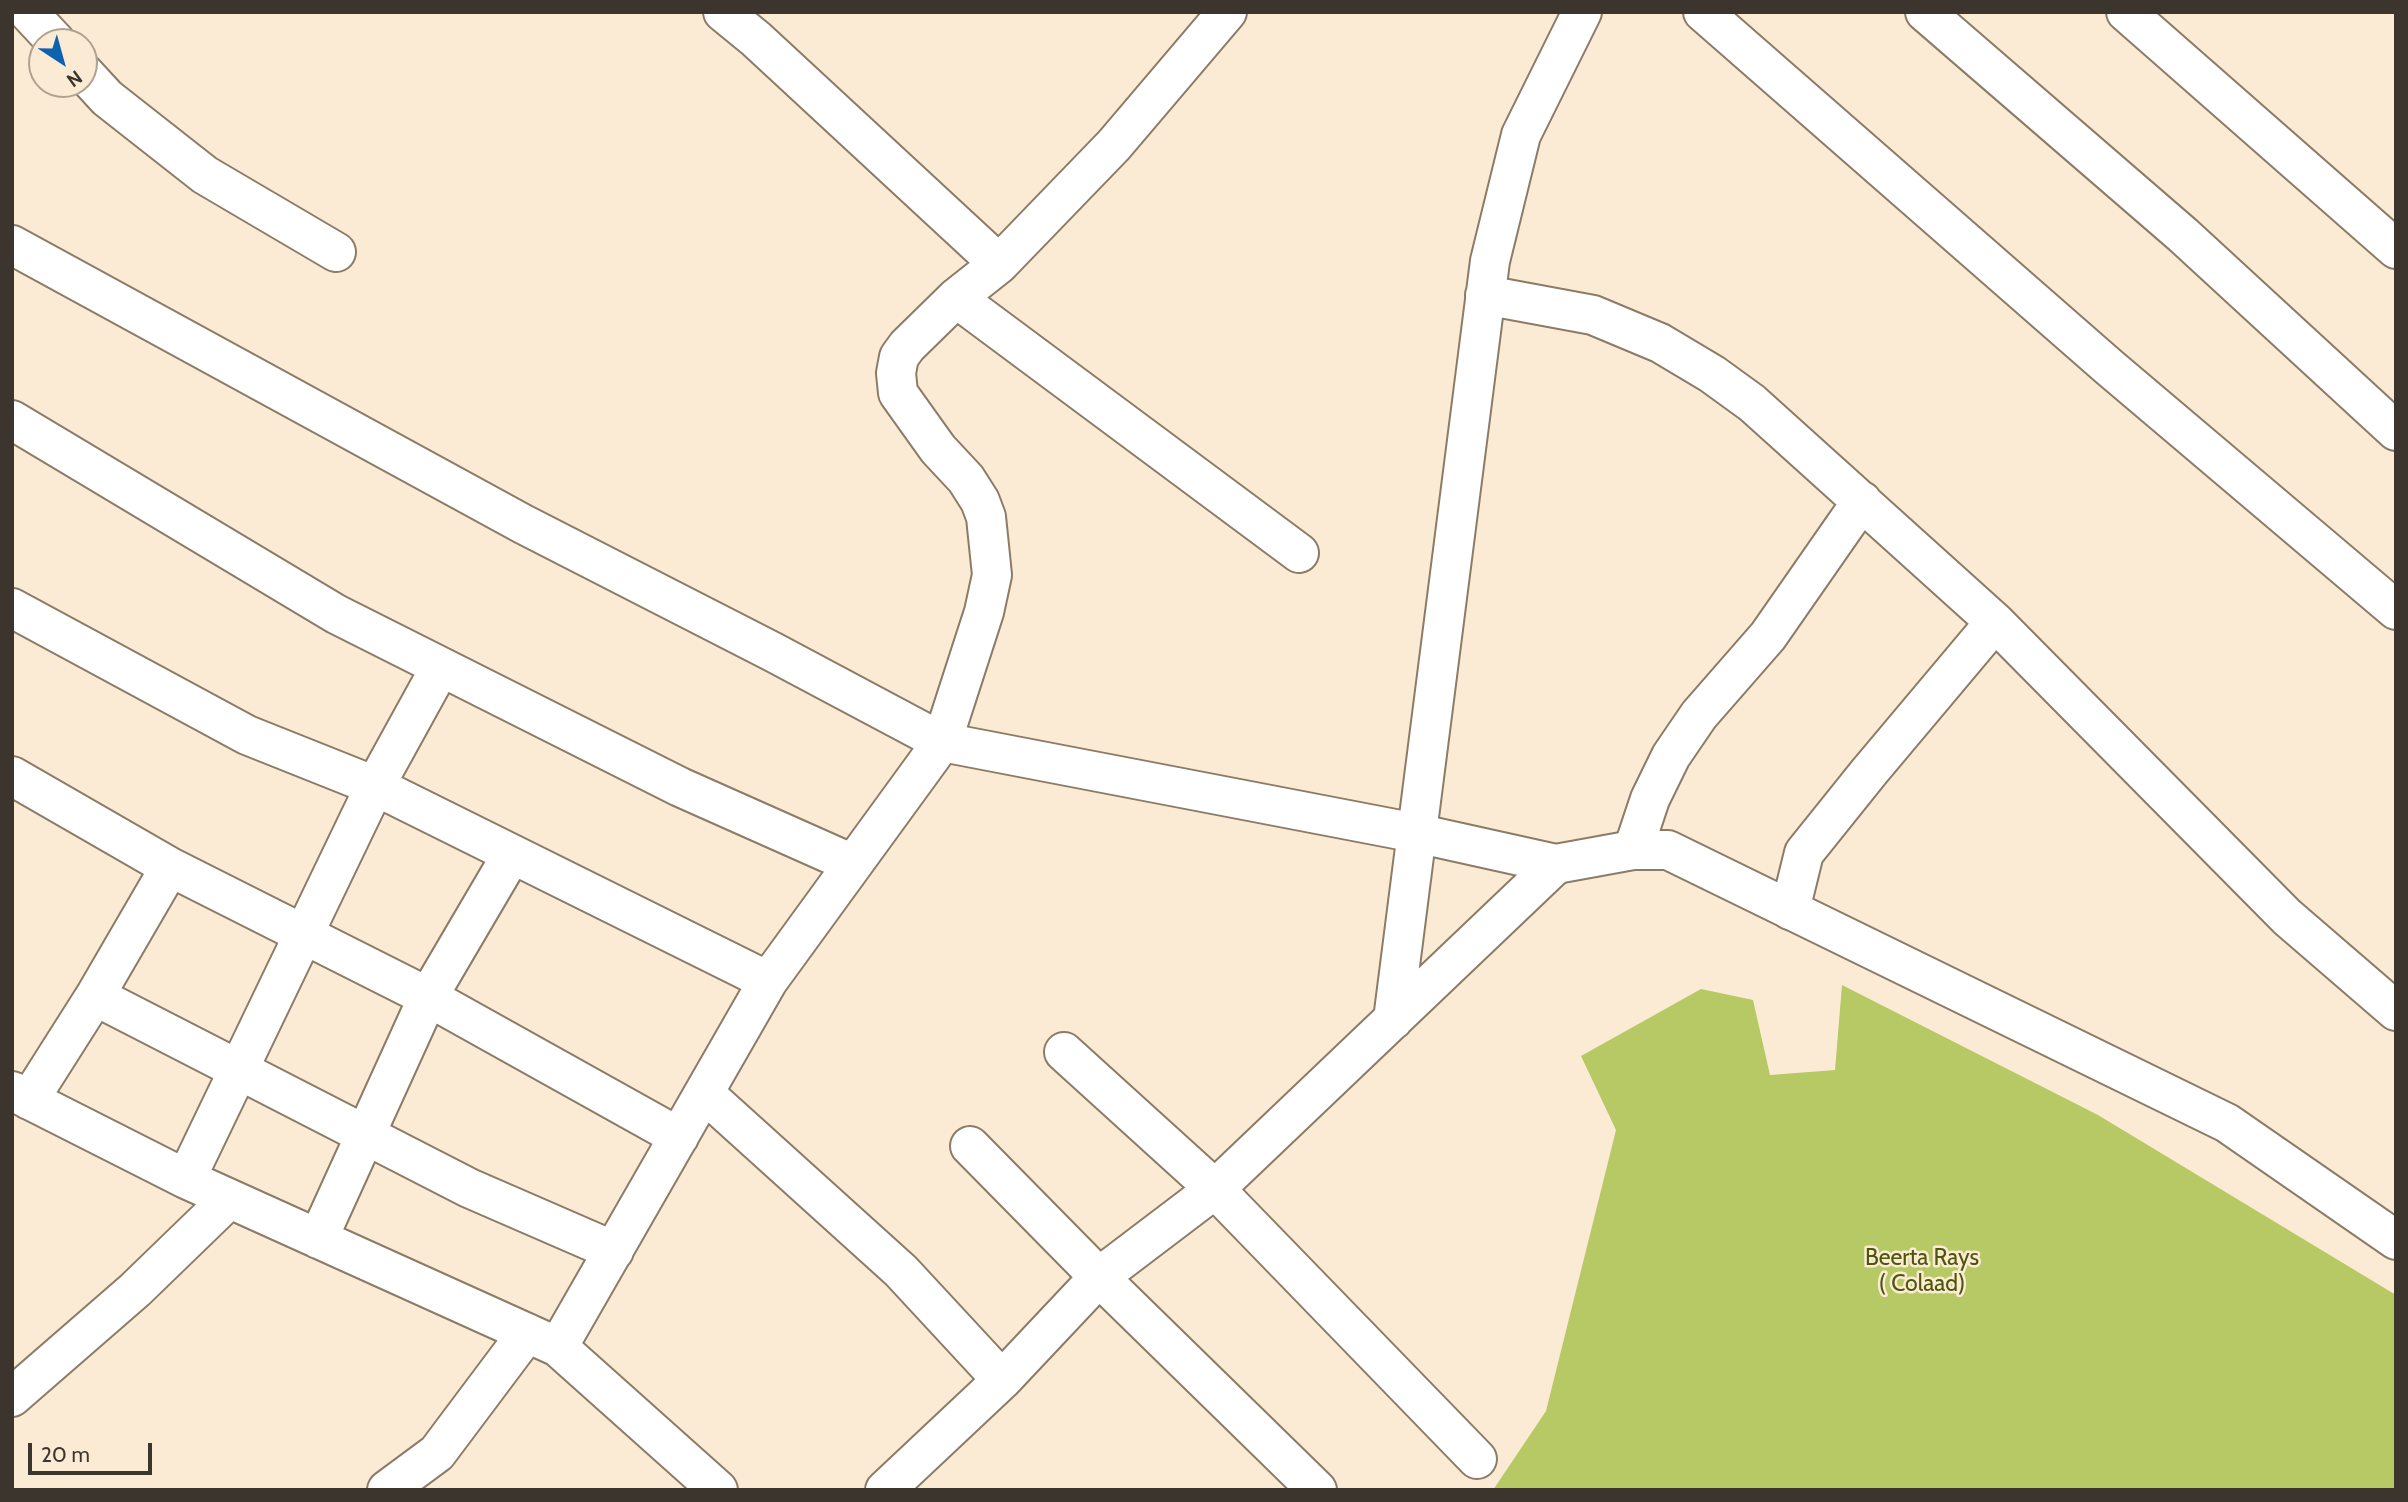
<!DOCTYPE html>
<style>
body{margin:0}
#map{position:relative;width:2408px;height:1502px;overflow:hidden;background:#fcebd4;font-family:Cabin,sans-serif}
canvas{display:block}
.frame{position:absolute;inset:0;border:14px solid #3c352d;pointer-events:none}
.north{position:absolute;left:28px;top:28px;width:70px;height:70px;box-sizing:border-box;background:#fcebd4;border:2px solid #afa291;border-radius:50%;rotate:144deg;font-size:19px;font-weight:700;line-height:28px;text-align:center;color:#3c352d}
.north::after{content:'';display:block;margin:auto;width:24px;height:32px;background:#0d62b0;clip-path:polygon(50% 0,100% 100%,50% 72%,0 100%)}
.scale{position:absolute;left:28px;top:1443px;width:124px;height:32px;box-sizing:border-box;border:4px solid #3c352d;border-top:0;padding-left:9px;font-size:21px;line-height:24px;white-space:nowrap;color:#3c352d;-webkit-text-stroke:5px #fcebd4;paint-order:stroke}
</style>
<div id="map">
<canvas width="2408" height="1502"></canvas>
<div class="frame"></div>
<div class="north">N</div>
<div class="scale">20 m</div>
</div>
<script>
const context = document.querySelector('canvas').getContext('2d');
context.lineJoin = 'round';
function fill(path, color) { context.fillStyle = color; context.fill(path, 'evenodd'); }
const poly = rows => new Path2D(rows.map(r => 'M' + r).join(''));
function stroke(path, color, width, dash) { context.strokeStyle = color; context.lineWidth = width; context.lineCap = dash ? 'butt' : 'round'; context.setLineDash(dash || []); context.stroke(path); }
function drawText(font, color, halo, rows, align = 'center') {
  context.font = font + ' Cabin,sans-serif'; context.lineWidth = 5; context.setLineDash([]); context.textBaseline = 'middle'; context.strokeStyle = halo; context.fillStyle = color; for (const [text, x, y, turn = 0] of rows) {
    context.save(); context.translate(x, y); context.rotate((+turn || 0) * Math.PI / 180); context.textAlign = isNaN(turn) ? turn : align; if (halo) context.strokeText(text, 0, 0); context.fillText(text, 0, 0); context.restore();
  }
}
const green = poly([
 [1842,985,2098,1115,2396,1295,2396,1490,1493,1490,1546,1411,1616,1130,1581,1056,1701,989,1753,1000,1770,1075,1835,1070]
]);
const street = poly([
 [28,12,56,42],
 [1703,12,2109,367,2396,610],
 [1925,12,2183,235,2396,431],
 [2126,12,2396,249],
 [84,73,107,98,205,175,336,252],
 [12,245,523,524,773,652,942,742],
 [999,264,1114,145,1227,12],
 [1485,295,1593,315,1660,343,1712,374,1752,403,1995,622,2287,917,2396,1011],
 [956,298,1299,553],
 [12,420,336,614,680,787,853,864],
 [12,608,247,735,375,786,768,981],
 [12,776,170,867,428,997,679,1137],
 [1633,850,1650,799,1671,756,1699,715,1768,636,1862,501],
 [1790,910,1804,853,1869,772,1995,622],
 [95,996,469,1188,614,1251],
 [1393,1020,1490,261,1521,135,1582,12],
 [1064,1052,1215,1189,1477,1459],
 [12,1091,186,1179,558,1347,718,1490],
 [704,1093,901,1271,1002,1380],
 [29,1100,95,996,170,867],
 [970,1146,1099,1277,1317,1490],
 [186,1179,375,786,440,668],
 [318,1239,428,997,512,854],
 [558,1347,768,981,942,742,984,612,992,575,986,517,980,501,966,479,938,449,898,393,896,373,899,357,907,346,956,298,999,264,756,39,723,12],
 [12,1397,135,1290,229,1199],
 [387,1490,437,1453,527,1333],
 [885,1490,1002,1380,1099,1277,1215,1189,1556,864]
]);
const secondary = poly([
 [942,742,1416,833,1556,864,1633,850,1668,850,2227,1123,2396,1240]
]);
const parkNames = [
 ["Beerta Rays",1922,1258],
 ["( Colaad)",1922,1284]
];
fill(green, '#b7c964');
stroke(street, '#8b7c68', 42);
stroke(secondary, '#8b7c68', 42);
stroke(street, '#fff', 38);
stroke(secondary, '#fff', 38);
drawText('23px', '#4d570a', '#fcebd4', parkNames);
</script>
